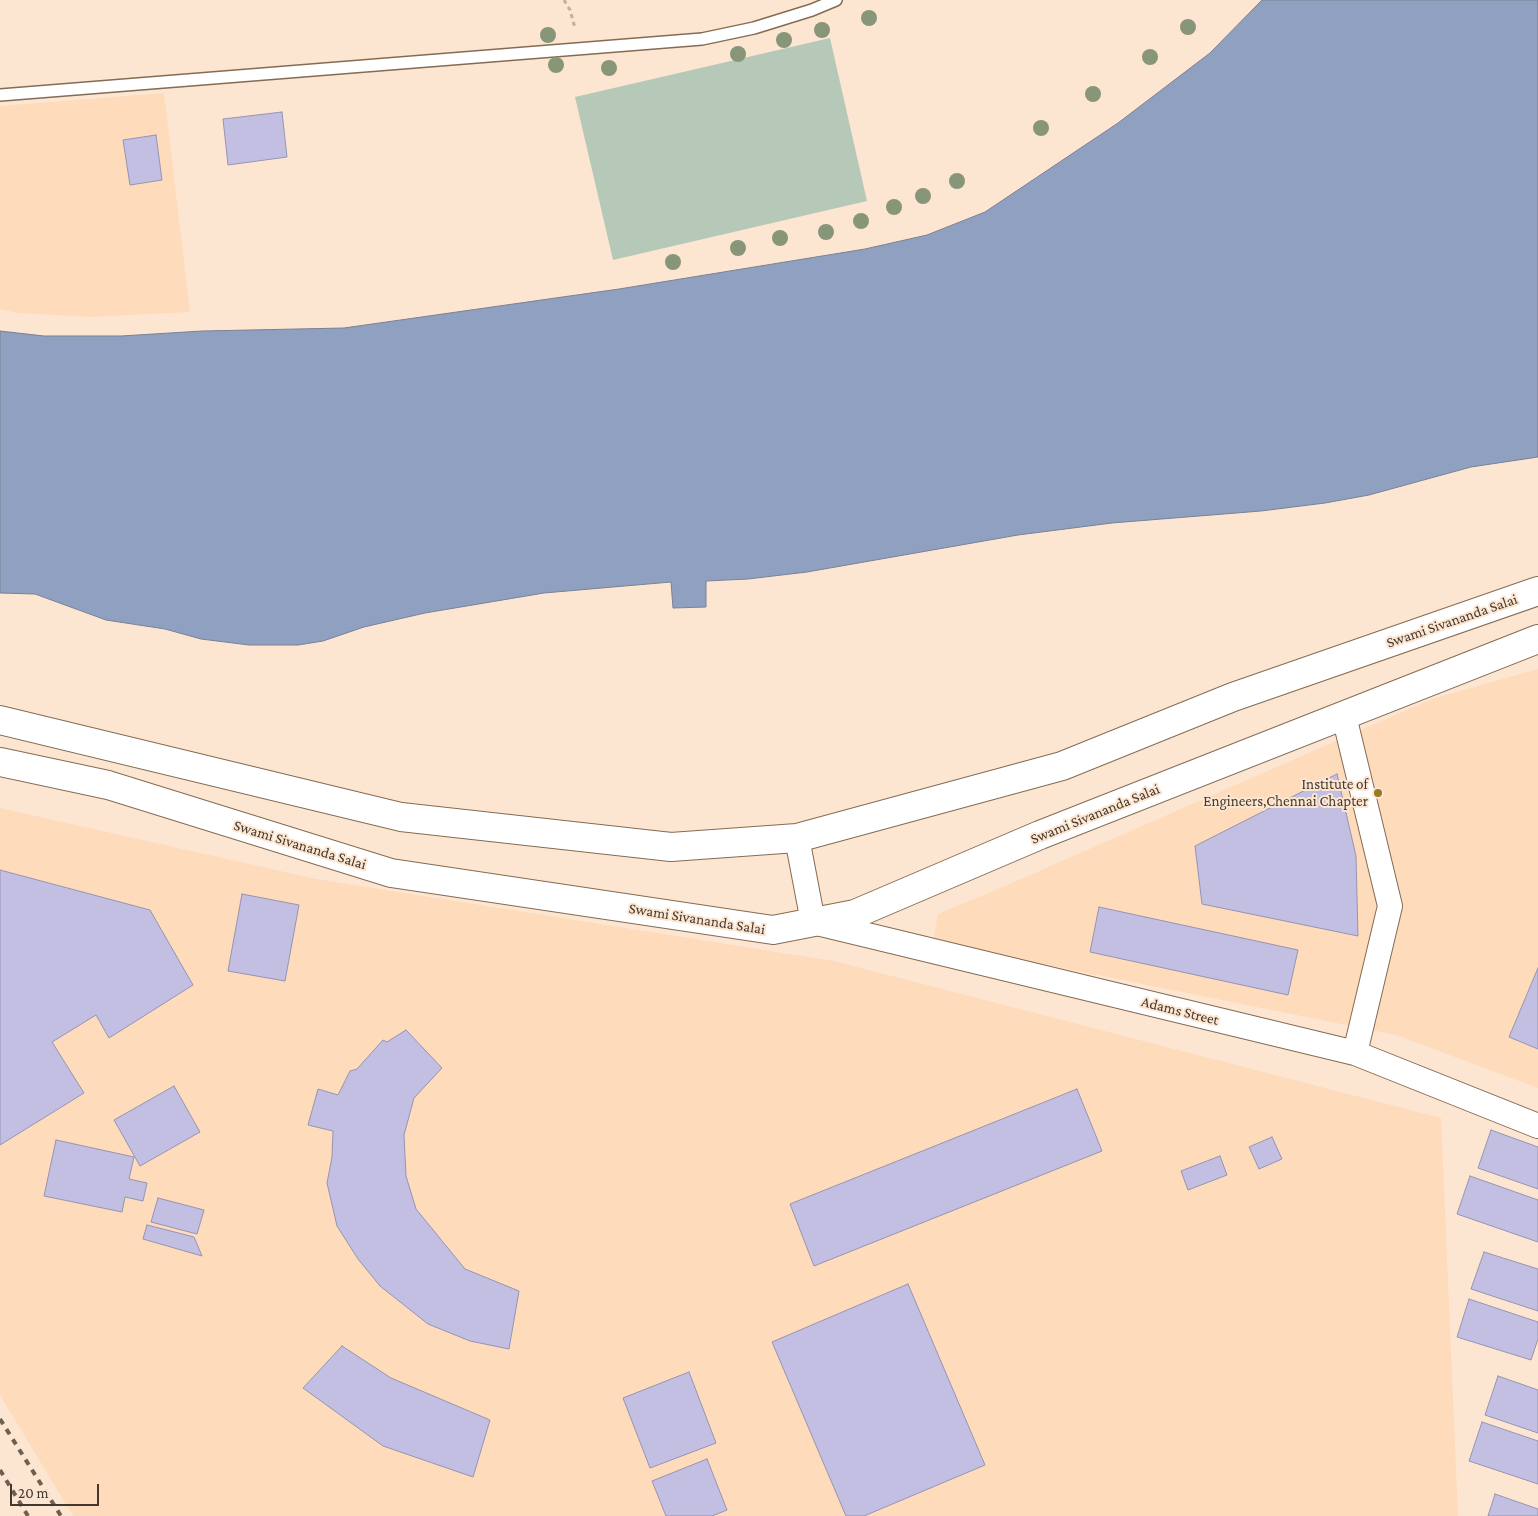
<!DOCTYPE html>
<style>
body{margin:0}
#map{position:relative;width:1538px;height:1516px;overflow:hidden;background:#fde6d1;font-family:"Crimson Pro",serif}
canvas{display:block}
.scale{position:absolute;left:10px;top:1484px;width:89px;height:22px;box-sizing:border-box;border:2px solid #43382e;border-top:0;padding-left:6px;font-size:15px;line-height:18px;white-space:nowrap;color:#43382e;-webkit-text-stroke:4px #fde6d1;paint-order:stroke}
</style>
<div id="map">
<canvas width="1538" height="1516"></canvas>
<div class="scale">20 m</div>
</div>
<script>
const context = document.querySelector('canvas').getContext('2d');
context.lineJoin = 'round';
function fill(path, color) { context.fillStyle = color; context.fill(path, 'evenodd'); }
const poly = rows => new Path2D(rows.map(r => 'M' + r).join(''));
function stroke(path, color, width, dash) { context.strokeStyle = color; context.lineWidth = width; context.lineCap = dash ? 'butt' : 'round'; context.setLineDash(dash || []); context.stroke(path); }
function drawText(font, color, halo, rows, align = 'center') {
  context.font = font + ' "Crimson Pro",serif'; context.lineWidth = 4; context.setLineDash([]); context.textBaseline = 'middle'; context.strokeStyle = halo; context.fillStyle = color; for (const [text, x, y, turn = 0] of rows) {
    context.save(); context.translate(x, y); context.rotate((+turn || 0) * Math.PI / 180); context.textAlign = isNaN(turn) ? turn : align; if (halo) context.strokeText(text, 0, 0); context.fillText(text, 0, 0); context.restore();
  }
}
const built = poly([
 [164,93,190,312,92,317,18,313,0,309,0,106],
 [1538,669,1538,1088,1396,1035,933,942,938,914,1005,886,1432,699],
 [0,808,316,879,834,961,1441,1118,1458,1516,73,1516,0,1395]
]);
const green = poly([
 [830,38,867,201,613,260,575,97]
]);
const water = poly([
 [1262,0,1538,0,1538,457,1471,467,1369,495,1325,503,1261,511,1112,523,1018,535,807,572,748,579,706,581,706,607,673,608,671,582,544,593,425,613,364,627,323,641,298,645,249,645,201,639,165,629,106,620,35,594,0,593,0,331,44,336,121,336,202,331,344,328,619,289,865,249,927,235,985,212,1118,123,1210,53,1262,0]
]);
const building = poly([
 [282,112,287,157,228,165,223,119,282,112],
 [156,135,162,180,130,185,123,140,156,135],
 [1337,774,1356,856,1358,936,1202,904,1195,846,1337,774],
 [0,870,150,910,193,985,109,1038,96,1015,52,1042,84,1093,0,1145,0,870],
 [242,894,299,905,285,981,228,971,242,894],
 [1099,907,1298,950,1288,995,1090,952,1099,907],
 [1538,968,1538,1049,1509,1037,1538,968],
 [406,1030,442,1068,414,1098,404,1135,406,1176,416,1209,465,1269,519,1291,509,1349,470,1341,428,1324,380,1286,358,1259,337,1226,327,1183,332,1157,333,1131,308,1125,318,1089,338,1095,350,1071,357,1069,383,1040,387,1042,406,1030],
 [174,1086,200,1132,140,1166,114,1120,174,1086],
 [1077,1089,1102,1151,814,1266,790,1204,1077,1089],
 [1491,1130,1538,1147,1538,1189,1478,1168,1491,1130],
 [1272,1137,1282,1159,1259,1169,1249,1147,1272,1137],
 [56,1140,134,1157,129,1179,147,1183,143,1201,125,1197,122,1212,44,1196,56,1140],
 [1220,1156,1227,1175,1188,1190,1181,1171,1220,1156],
 [1470,1176,1538,1200,1538,1242,1457,1214,1470,1176],
 [158,1198,204,1210,197,1234,151,1222,158,1198],
 [147,1225,194,1237,202,1256,143,1239,147,1225],
 [1484,1252,1538,1269,1538,1311,1471,1289,1484,1252],
 [908,1284,985,1465,864,1516,846,1516,772,1342,908,1284],
 [1469,1299,1538,1322,1538,1339,1531,1360,1457,1337,1469,1299],
 [342,1346,391,1378,490,1420,473,1477,383,1446,303,1388,342,1346],
 [689,1372,716,1443,650,1468,623,1398,689,1372],
 [1498,1376,1538,1390,1538,1433,1485,1415,1498,1376],
 [1482,1422,1538,1441,1538,1484,1469,1461,1482,1422],
 [707,1459,727,1510,712,1516,666,1516,652,1481,707,1459],
 [1495,1494,1538,1509,1538,1516,1488,1516,1495,1494]
]);
const path = poly([
 [564,0,570,10,575,28]
]);
const lane = poly([
 [0,95,702,39,754,28,812,10,836,0]
]);
const street = poly([
 [1344,716,1390,906,1355,1053],
 [797,838,813,922,1355,1053,1538,1126]
]);
const secondary = poly([
 [0,720,401,817,671,847,797,838,1062,766,1233,697,1538,591],
 [0,762,108,785,391,873,773,930,855,914,1040,835,1538,639]
]);
const rail = poly([
 [0,1419,61,1516],
 [0,1470,28,1516]
]);
const trees = [
 [869,18],
 [1188,27],
 [822,30],
 [548,35],
 [784,40],
 [738,54],
 [1150,57],
 [556,65],
 [609,68],
 [1093,94],
 [1041,128],
 [957,181],
 [923,196],
 [894,207],
 [861,221],
 [826,232],
 [780,238],
 [738,248],
 [673,262]
];
const markers = [
 [1378,793,5,"#977a22"]
];
const streetNames = [
 ["Swami Sivananda Salai",1452,621,-19],
 ["Swami Sivananda Salai",1095,814,-22],
 ["Swami Sivananda Salai",300,845,17],
 ["Swami Sivananda Salai",697,919,9],
 ["Adams Street",1180,1011,14]
];
const poiNames = [
 ["Institute of",1368,784],
 ["Engineers,Chennai Chapter",1368,801]
];
fill(built, '#fddbbb');
fill(green, '#b6c9b8');
fill(water, '#90a0c0');
stroke(water, '#798194', 1);
fill(building, '#c2bfe3');
stroke(building, '#9694b3', 1);
stroke(lane, '#846b54', 14);
stroke(street, '#846b54', 26);
stroke(secondary, '#846b54', 30);
stroke(path, '#c2af9d', 3, [4, 4]);
stroke(lane, '#fff', 11);
stroke(street, '#fff', 24);
stroke(secondary, '#fff', 28);
stroke(rail, '#6d6053', 4, [6, 6]);
context.fillStyle = '#879678';
for (const [x, y] of trees) { context.beginPath(); context.arc(x, y, 8, 0, 2 * Math.PI); context.fill(); }
for (const [x, y, r, color] of markers) { const dot = new Path2D(); dot.arc(x, y, r, 0, 2 * Math.PI); context.fillStyle = color; context.fill(dot); stroke(dot, '#fde6d1', 2); }
drawText('15px', '#43382e', '#fde6d1', streetNames);
drawText('15px', '#43382e', '#fde6d1', poiNames, 'right');
</script>
